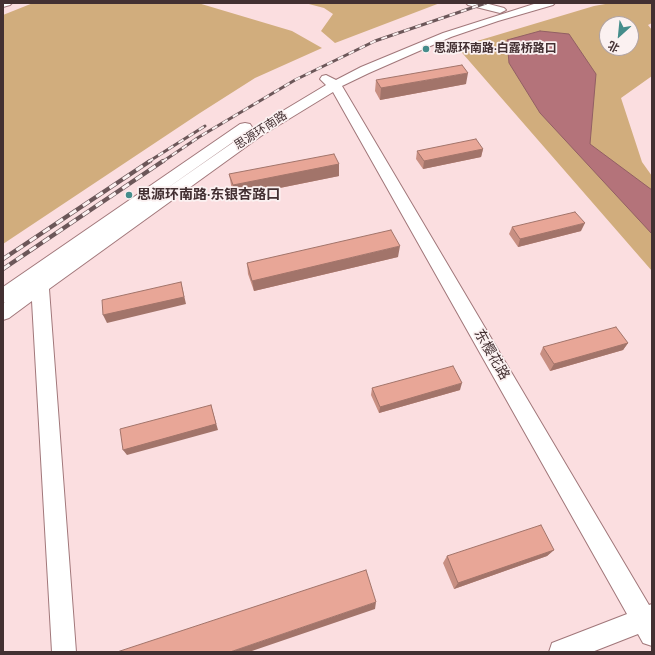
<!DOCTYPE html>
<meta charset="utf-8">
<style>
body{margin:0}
#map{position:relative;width:655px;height:655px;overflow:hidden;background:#fbdee0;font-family:"Sofia Sans Condensed","Noto Sans SC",sans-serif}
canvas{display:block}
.frame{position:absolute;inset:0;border:4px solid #433032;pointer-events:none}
.north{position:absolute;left:599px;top:16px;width:40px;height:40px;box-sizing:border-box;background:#fbf1f1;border:1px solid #b1a4a5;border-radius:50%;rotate:207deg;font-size:11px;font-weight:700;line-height:16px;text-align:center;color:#433032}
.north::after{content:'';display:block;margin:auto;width:14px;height:18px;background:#458d8b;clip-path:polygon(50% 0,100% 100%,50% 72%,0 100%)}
</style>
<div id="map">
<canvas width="655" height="655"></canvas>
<div class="frame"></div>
<div class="north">北</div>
</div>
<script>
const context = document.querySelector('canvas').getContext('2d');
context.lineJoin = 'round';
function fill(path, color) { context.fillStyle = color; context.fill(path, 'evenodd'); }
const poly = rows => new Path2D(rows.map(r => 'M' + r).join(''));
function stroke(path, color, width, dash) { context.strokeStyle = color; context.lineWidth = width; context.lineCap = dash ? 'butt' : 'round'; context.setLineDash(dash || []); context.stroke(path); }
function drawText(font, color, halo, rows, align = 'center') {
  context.font = font + ' "Sofia Sans Condensed","Noto Sans SC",sans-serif'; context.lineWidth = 3.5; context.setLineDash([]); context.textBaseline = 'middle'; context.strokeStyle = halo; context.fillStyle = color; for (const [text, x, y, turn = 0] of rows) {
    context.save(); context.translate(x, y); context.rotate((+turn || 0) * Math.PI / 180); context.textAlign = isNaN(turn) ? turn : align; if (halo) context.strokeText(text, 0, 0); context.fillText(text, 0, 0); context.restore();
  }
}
const green = poly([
 [33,3,198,3,292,31,322,48,255,78,200,113,3,244,3,15],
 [305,3,440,3,335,43,321,31,333,14,324,8],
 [611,3,652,3,652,23,648,25,652,30,652,76,621,98,642,162,652,176,652,271,457,47,594,6],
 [607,24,631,24,631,48,607,48]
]);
const water = poly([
 [540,31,569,34,596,74,590,144,652,190,652,234,540,113,509,63,507,40,540,31]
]);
const minor = poly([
 [3,3,12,3,10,5,3,7,3,3],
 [466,3,485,3,504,8,506,10,500,13,468,5,466,3],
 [537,3,555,3,553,5,498,21,451,37,369,73,342,86,649,605,652,604,652,646,643,643,638,634,592,652,549,652,552,643,627,614,333,92,261,136,49,289,76,652,52,652,32,301,9,318,3,320,3,304,5,302,3,303,3,287,240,124,245,123,250,124,252,127,250,130,156,196,251,130,326,85,320,79,322,76,326,75,336,80,361,67,443,33,537,3]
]);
const railFar1 = poly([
 [148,162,205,126],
 [162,162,199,137,295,80,375,41,486,3]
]);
const rail = poly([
 [3,259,150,161],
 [3,269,163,161]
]);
const wall = poly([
 [376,80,466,84,380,100,375,91],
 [483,149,481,157,423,169,416,159,417,151],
 [339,164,339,176,235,197,231,185,229,174],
 [512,227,581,231,518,247,509,234],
 [398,257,254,291,248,274,247,263],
 [628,343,623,350,550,371,540,354,543,347],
 [372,388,460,390,379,413,371,395],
 [554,550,547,556,454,589,443,563,447,556]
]);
const shadedWall = poly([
 [468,73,466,84,380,100,381,88],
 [483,149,481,157,423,169,424,161],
 [339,164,339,176,235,197,233,185],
 [585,223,581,231,518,247,520,239],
 [400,246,398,257,254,291,252,281],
 [181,282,186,304,107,323,103,315],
 [628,343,623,350,550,371,554,364],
 [462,383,460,390,379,413,380,407],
 [211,405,218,430,127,455,123,450],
 [554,550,547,556,454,589,458,583],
 [376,602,375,609,249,652,230,652]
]);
const building = poly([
 [462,65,468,73,381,88,376,80,462,65],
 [476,139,483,149,424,161,417,151,476,139],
 [334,154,339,164,233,185,229,174,334,154],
 [575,212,585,223,520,239,512,227,575,212],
 [391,230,400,246,252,281,247,263,391,230],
 [181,282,184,297,103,315,102,300,181,282],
 [616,327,628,343,554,364,543,347,616,327],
 [453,366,462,383,380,407,372,388,453,366],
 [211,405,216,424,123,450,120,429,211,405],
 [541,525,554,550,458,583,447,556,541,525],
 [366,570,376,602,230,652,117,652,366,570]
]);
const markers = [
 [426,49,4,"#458d8b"],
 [129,195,4,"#458d8b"]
];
const farPoinames = [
 ["思源环南路·白露桥路口",434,49]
];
const farStreetnames = [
 ["思源环南路",261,131,-33]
];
const poiNames = [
 ["思源环南路·东银杏路口",137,195]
];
const streetNames = [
 ["东樱花路",491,355,60]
];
fill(green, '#d1ad7d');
fill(water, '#b4737a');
stroke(water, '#925f64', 1);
stroke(minor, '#a1777a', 2);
fill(minor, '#fff');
stroke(railFar1, '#6c5759', 3);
stroke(rail, '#6c5759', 4.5);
stroke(railFar1, '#fbf1f1', 2, [6]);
stroke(rail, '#fbf1f1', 3, [8]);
fill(wall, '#c88f82');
fill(shadedWall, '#a2746a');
fill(building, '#e8a697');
stroke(building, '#a2746a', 1);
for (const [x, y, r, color] of markers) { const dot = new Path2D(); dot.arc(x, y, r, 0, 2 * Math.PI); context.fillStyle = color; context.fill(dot); stroke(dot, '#fbf1f1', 1.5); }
drawText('bold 12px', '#433032', '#fbf1f1', farPoinames, 'left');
drawText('12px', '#433032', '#fbf1f1', farStreetnames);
drawText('bold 14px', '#433032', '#fbf1f1', poiNames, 'left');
drawText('14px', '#433032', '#fbf1f1', streetNames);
</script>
